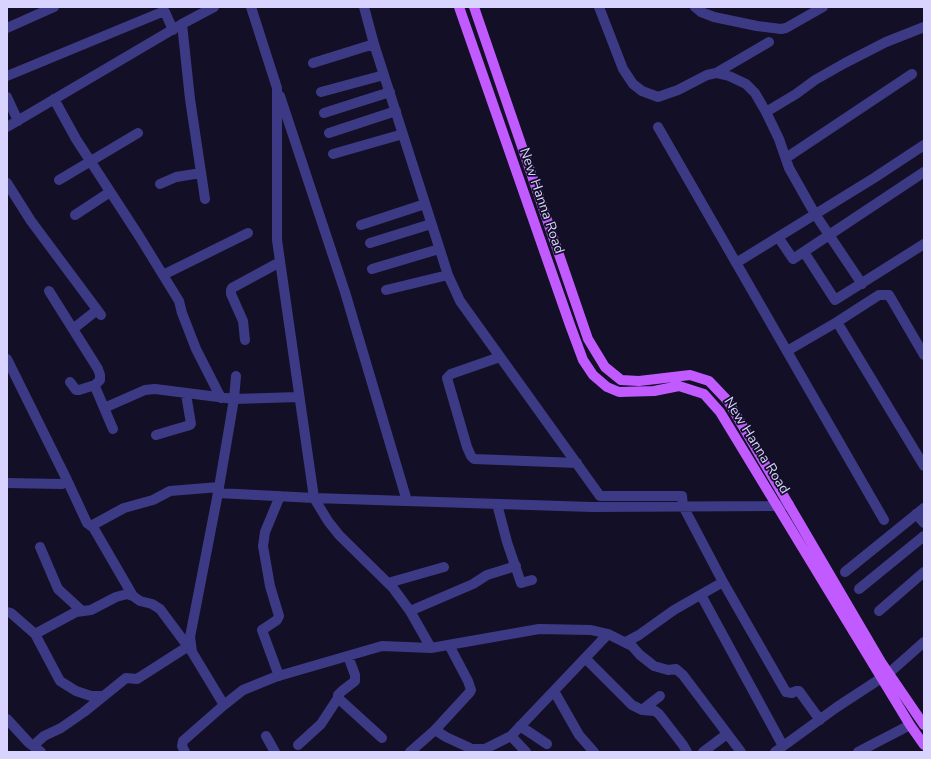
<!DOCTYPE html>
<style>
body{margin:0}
#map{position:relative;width:931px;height:759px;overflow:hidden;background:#130f26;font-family:"Nunito Sans",sans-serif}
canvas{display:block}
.frame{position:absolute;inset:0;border:8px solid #d9d4ff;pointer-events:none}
</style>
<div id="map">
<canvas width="931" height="759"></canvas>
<div class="frame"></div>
</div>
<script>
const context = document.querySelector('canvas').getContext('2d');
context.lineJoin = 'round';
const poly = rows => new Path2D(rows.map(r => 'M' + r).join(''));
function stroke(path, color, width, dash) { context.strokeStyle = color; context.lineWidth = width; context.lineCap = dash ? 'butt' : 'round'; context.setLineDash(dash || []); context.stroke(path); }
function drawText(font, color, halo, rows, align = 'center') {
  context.font = font + ' "Nunito Sans",sans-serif'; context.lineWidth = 3.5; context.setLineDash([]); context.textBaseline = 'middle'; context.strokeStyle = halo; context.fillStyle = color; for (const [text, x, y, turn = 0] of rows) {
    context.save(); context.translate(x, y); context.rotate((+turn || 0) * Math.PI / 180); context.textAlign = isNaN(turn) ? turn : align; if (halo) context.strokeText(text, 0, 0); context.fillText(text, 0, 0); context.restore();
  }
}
const minor = poly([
 [251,7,277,88,277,240,314,498,592,507,777,506,789,504],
 [364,7,374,44,448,275,460,301,600,496,682,496,683,506,723,582,786,692,792,693,796,691,799,691,820,720],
 [599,7,623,69,633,84,642,91,658,97,678,90,707,75,716,73,729,76,746,84,755,93,766,112,779,139,789,168,815,214,862,284],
 [695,7,701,12,714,17,757,26,781,29,786,28,823,7],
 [182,24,190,99,205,199],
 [7,28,54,7],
 [313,63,374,44],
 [716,73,769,42],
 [7,76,162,12,165,12,173,30],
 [321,92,384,75],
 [280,96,345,292,407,501],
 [7,97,18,121],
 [54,99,76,139,139,236,179,301,182,313,196,349,221,398],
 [766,112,796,94,815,80,845,63,886,42,924,27],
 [324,113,390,92],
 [7,127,182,24,214,7],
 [658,127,884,520],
 [329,133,396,111],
 [333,154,403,134],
 [786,158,912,74],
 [59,180,138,133],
 [7,183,31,221,101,315],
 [160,184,176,177,201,173],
 [75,215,110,192],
 [361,225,425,204],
 [778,237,793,259,924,172],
 [370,243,431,224],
 [804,252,835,300,924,244],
 [736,263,874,178,924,145],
 [372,269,439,249],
 [163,275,248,233],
 [386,290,448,275],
 [49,291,98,369,100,375,100,380,95,385,96,389,113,429],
 [837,322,924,466],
 [73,329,97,310],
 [245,340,243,321,231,294,231,290,232,288,280,262],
 [787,351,837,322,879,295,889,295,924,355],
 [500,357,451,374,447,378,467,447,471,456,474,459,577,463],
 [7,359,67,480,62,484,7,483],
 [70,382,76,390,79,390,95,385],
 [104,408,145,390,155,389,234,399,299,397],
 [156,435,190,425,191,424,186,394],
 [67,480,87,523,93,527,133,596],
 [218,493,314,498,328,521,339,535,393,588,410,611,431,648],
 [497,504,507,542,521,583,532,580],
 [916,514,924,523],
 [91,526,124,508,153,500,170,491,219,487],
 [40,547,58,589,82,611],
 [845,572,924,508],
 [388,583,444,567],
 [859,589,924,536],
 [701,595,783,746],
 [410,611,473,584,487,575,516,566],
 [879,611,924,572],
 [7,612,11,613,35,634,60,681,76,691,91,696,103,696],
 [35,634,76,612,91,610,116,597,127,594,133,596,140,601,152,604,160,609,192,652],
 [626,642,639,635,674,610,723,582],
 [348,656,355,675,355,681,342,691,338,695,338,698,382,738],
 [585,658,632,705,642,710,655,711,659,714,683,745,687,752],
 [279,676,262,630,277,620,279,616,270,586,263,546,265,532,280,496],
 [554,691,579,735,594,752],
 [224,705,192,652,190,637,218,493,234,399,236,376],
 [642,710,660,696],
 [7,719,29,743,41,752],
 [520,726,547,744],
 [435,730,446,737,472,749,485,749,511,736,608,634],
 [266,736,275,752],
 [511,736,526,752],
 [298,745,321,724,338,698],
 [33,746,44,736,61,728,84,712,126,678,137,679,187,647],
 [185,752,182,746,183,741,224,705,243,690,275,677,382,646,431,648,539,629,591,630,608,634,632,646,640,655,654,666,668,670,676,669,683,675,741,752],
 [410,752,435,730,470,692,471,690,468,681,449,645],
 [703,752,727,734],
 [775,752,837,707,889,673,924,642],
 [858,752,910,725]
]);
const major = poly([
 [459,7,570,325,583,360,593,375,607,387,619,392,654,391,679,386,704,394,720,412,910,725,924,745],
 [474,7,588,339,605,367,621,380,639,381,690,375,709,381,728,401,881,662,924,725]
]);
const streetNames = [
 ["New Hanna Road",541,201,71],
 ["New Hanna Road",756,446,58]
];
stroke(minor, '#3d3a85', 10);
stroke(major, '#c25bff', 10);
drawText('14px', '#d9d4ff', '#130f26', streetNames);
</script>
